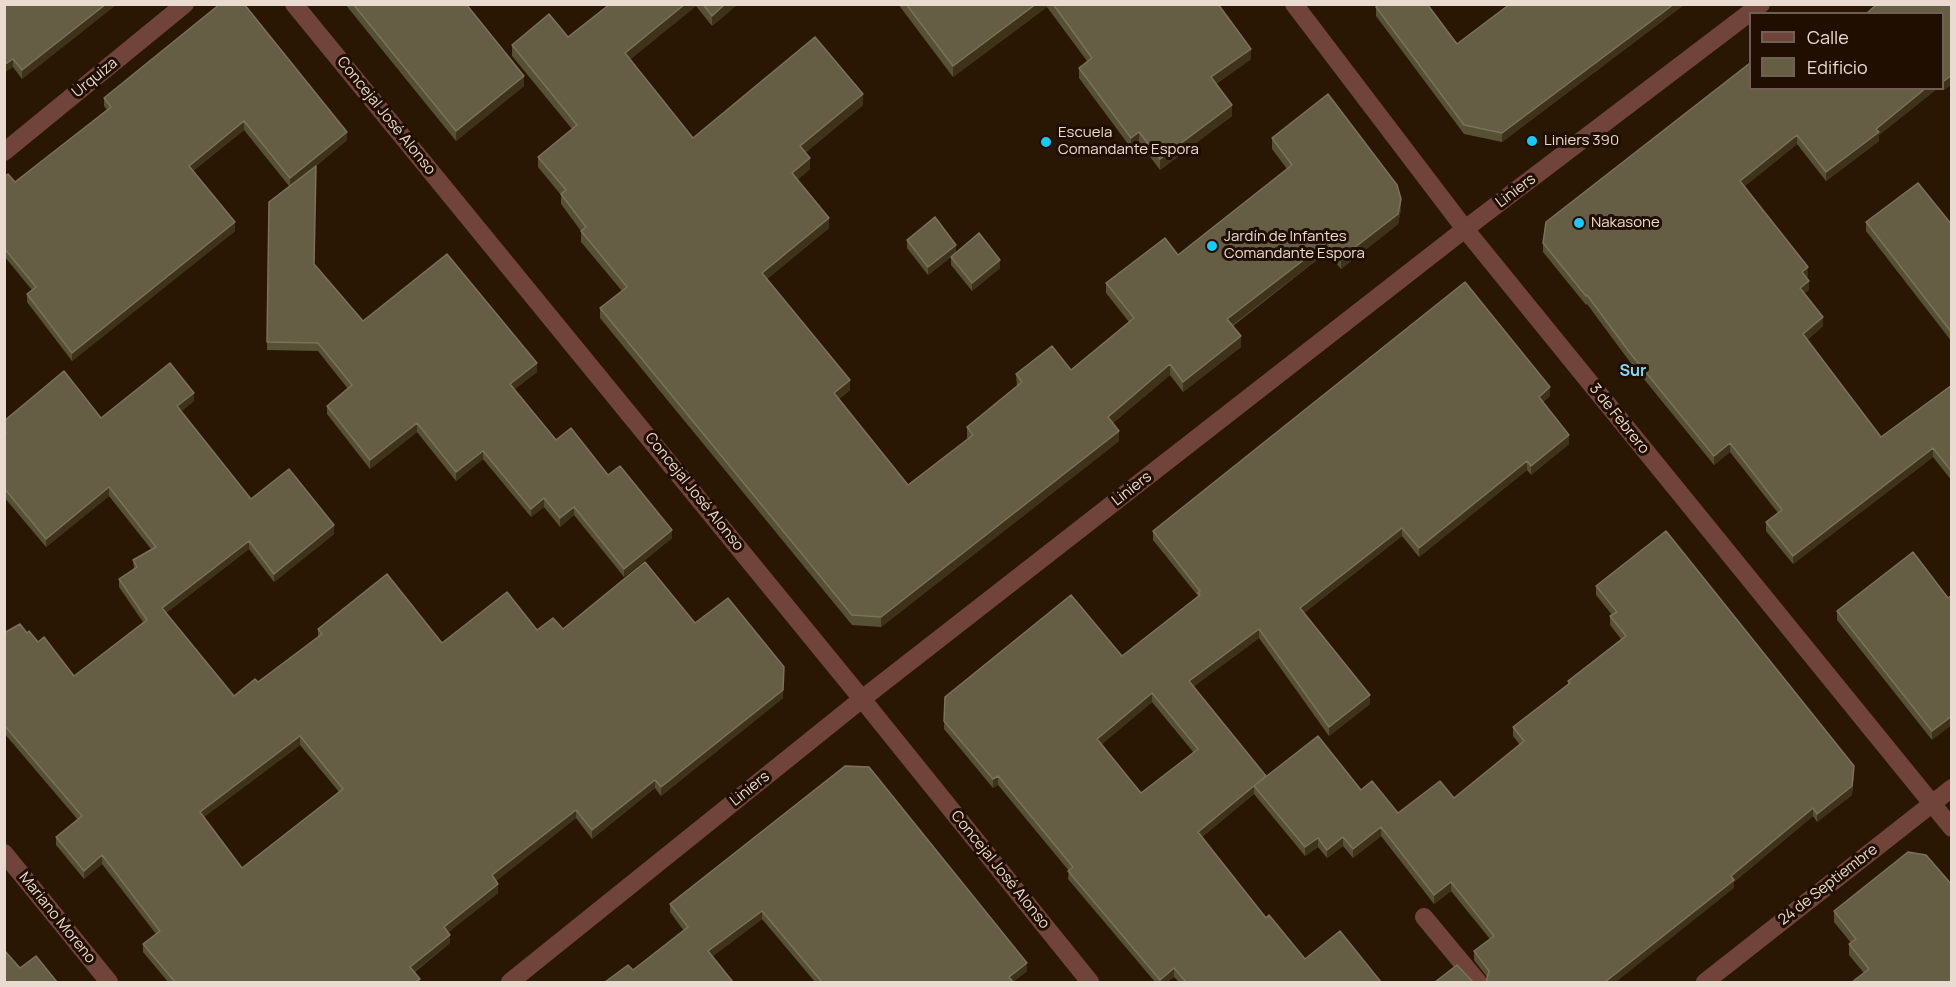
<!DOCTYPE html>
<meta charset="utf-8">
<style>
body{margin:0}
#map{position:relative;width:1956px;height:987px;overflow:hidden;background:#2a1703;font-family:Manrope,sans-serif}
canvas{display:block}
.frame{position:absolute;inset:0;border:6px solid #e9dbcf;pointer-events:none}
.legend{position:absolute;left:1749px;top:12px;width:195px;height:78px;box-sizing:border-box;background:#200e00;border:2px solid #706053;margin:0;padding:8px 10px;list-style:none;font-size:18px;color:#e9dbcf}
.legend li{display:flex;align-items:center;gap:12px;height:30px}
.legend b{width:30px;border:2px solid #706053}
</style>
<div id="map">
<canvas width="1956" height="987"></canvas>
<div class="frame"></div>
<ul class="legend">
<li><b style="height:8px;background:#70443a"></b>Calle</li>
<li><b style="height:16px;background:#665e44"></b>Edificio</li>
</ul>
</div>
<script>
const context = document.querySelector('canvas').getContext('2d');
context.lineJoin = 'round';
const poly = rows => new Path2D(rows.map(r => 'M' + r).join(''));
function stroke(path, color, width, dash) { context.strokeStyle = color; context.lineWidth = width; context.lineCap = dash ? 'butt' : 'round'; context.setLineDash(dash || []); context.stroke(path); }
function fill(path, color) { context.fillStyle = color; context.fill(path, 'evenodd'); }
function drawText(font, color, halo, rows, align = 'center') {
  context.font = font + ' Manrope,sans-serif'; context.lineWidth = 6; context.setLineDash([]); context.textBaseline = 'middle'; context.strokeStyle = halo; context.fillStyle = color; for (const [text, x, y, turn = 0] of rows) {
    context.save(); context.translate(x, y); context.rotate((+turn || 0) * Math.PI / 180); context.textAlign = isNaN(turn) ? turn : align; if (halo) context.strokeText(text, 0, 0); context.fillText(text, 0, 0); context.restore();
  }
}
const minor = poly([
 [294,4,862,699,1090,982],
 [1294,4,1465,229,1952,828],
 [4,152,185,4],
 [4,853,109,982],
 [1424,917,1478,982],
 [510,982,862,699,1465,229,1761,4],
 [1705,982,1952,788]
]);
const wall = poly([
 [4,4,117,4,22,79,13,67],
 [345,4,466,4,524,86,456,141],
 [610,4,738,4,712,26,696,6,630,59,693,138,863,105,805,153,810,169,797,180,829,228,767,279,850,390,839,399,908,485,968,439,967,438,967,427,1017,386,1016,374,1071,370,1129,322,1106,293,1106,283,1178,255,1287,169,1272,149,1272,138,1401,209,1398,224,1341,269,1327,252,1233,326,1241,347,1183,392,1170,375,1113,423,1119,441,881,627,852,625,600,318,600,308,622,291,581,242,581,231,561,204,561,195,538,167,538,157,572,129,512,56,512,45,568,37],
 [898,4,1218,4,1251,59,1216,84,1232,116,1160,170,1139,142,1131,148,1079,78,1079,68,1087,61,1047,7,953,77],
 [1510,4,1685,4,1502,142,1464,134,1376,16,1376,7,1457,44],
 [1952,4,1952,84,1944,90,1942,88,1942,14],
 [1750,88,1938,88,1879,135,1879,141,1826,181,1797,144,1745,186,1808,276,1806,278,1809,290,1804,293,1823,326,1807,340,1881,437,1952,385,1952,481,1933,457,1793,564,1766,531,1766,522,1778,513,1730,452,1714,465,1630,362,1587,304,1586,305,1543,252,1543,243],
 [104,98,347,140,316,166,314,264,363,321,537,372,514,389,556,440,608,475,672,538,624,577,574,515,560,527,544,507,531,517,483,459,456,481,417,432,370,469,327,414,327,406,348,389,318,351,267,350,269,202,289,186,244,130,193,171,235,231,72,361,27,302,27,294,32,290,4,256,4,177,15,182,107,110,104,106],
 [1866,222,1952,225,1952,342,1866,231],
 [907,240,956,253,1000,268,972,291,951,265,951,257,928,275,907,248],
 [1550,396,1543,402,1569,444,1531,475,1527,470,1419,557,1402,536,1304,613,1370,704,1329,736,1259,638,1193,687,1266,776,1361,790,1398,813,1454,798,1520,745,1513,736,1513,727,1568,684,1568,681,1621,639,1610,625,1610,616,1612,615,1596,595,1596,586,1854,774,1852,795,1817,822,1813,816,1734,882,1734,888,1486,982,1487,977,1474,960,1474,951,1490,939,1451,891,1434,904,1381,836,1353,858,1343,846,1327,858,1318,847,1305,856,1254,794,1202,837,1266,918,1305,959,1381,982,1179,982,1174,977,1167,982,1155,982,1068,879,1069,871,998,785,993,788,944,729,945,697,1122,656,1198,596,1153,540,1153,531],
 [1152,702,1194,753,1141,793,1102,744],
 [194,401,181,411,251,499,334,534,274,582,249,549,166,613,234,696,258,682,318,637,318,629,442,643,537,630,695,623,783,698,661,796,655,788,592,839,576,818,496,881,498,893,448,932,450,943,415,972,420,982,168,982,143,952,143,944,156,934,102,864,84,879,56,845,56,837,78,820,4,733,4,633,27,633,38,642,74,676,143,622,119,587,119,579,134,569,133,560,151,549,109,496,46,547,4,497,4,421,101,418],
 [300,745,339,792,242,868,204,817],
 [1948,598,1932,740,1837,620,1837,611],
 [845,766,1027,971,1013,982,815,982,762,919,713,956,633,970,684,931,670,912,670,904],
 [1834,911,1952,982,1864,973,1849,955,1849,944,1851,943,1834,922]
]);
const shadedWall = poly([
 [106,4,117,4,22,79,22,70],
 [685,4,696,4,696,6,625,64,625,53],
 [725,4,738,4,712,26,712,16],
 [1036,4,1047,4,1047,7,953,77,953,66],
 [1674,4,1685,4,1502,142,1502,133],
 [1251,49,1251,59,1211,88,1211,77],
 [13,59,13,67,4,73,4,65],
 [1952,75,1952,84,1944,90,1944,81],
 [524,76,524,86,456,141,456,131],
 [1926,88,1938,88,1879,135,1879,141,1826,181,1826,172,1876,129],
 [863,94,863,105,800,157,800,146],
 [1232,105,1232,116,1160,170,1160,159],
 [244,121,244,130,189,174,189,166],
 [347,132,347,140,290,187,290,178],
 [1139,132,1139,142,1131,148,1131,138],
 [1797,135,1797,144,1740,190,1740,181],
 [810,158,810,169,792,184,792,173],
 [1401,199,1401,209,1398,224,1341,269,1341,258],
 [829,218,829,228,762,283,762,273],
 [235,222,235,231,72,361,72,353],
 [1327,242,1327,252,1227,329,1227,319],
 [956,245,956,253,928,275,928,267],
 [1000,260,1000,268,972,291,972,283],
 [1808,267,1808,276,1802,281,1802,272],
 [1809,281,1809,290,1800,297,1800,288],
 [1823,317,1823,326,1803,343,1803,334],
 [1241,336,1241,347,1183,392,1183,382],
 [537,363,537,372,510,393,510,384],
 [1170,364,1170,375,1108,427,1108,417],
 [850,380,850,390,834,403,834,393],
 [1550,387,1550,396,1539,405,1539,397],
 [194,393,194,401,177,415,177,406],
 [417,423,417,432,370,469,370,460],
 [1119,431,1119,441,881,627,881,617],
 [1569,435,1569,444,1531,475,1531,466],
 [1730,443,1730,452,1714,465,1714,456],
 [1933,448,1933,457,1793,564,1793,556],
 [483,451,483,459,456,481,456,472],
 [1527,461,1527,470,1419,557,1419,548],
 [109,487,109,496,46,547,46,539],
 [544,498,544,507,531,517,531,509],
 [574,507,574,515,560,527,560,518],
 [334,525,334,534,274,582,274,574],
 [1402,528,1402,536,1300,616,1300,608],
 [672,530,672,538,624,577,624,569],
 [249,541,249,549,162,616,162,608],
 [1259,629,1259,638,1189,690,1189,681],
 [784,667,783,698,661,796,661,787],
 [1152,693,1152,702,1097,748,1097,739],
 [1370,695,1370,704,1329,736,1329,727],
 [1952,716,1952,725,1932,740,1932,731],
 [300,736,300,745,200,820,200,812],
 [1854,766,1852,795,1817,822,1817,814],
 [998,776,998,785,993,788,993,779],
 [1266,776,1254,786,1254,794,1198,840,1198,832],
 [655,780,655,788,592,839,592,830],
 [1813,808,1813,816,1734,882,1734,888,1616,982,1605,982],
 [576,810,576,818,492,884,492,875],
 [1381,827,1381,836,1353,858,1353,849],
 [1343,837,1343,846,1327,858,1327,850],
 [1318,838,1318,847,1305,856,1305,847],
 [102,855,102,864,84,879,84,871],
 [1451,882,1451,891,1434,904,1434,895],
 [498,884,498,893,444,936,444,927],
 [762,911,762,919,708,960,708,951],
 [450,935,450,943,410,975,410,967],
 [1027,963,1027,971,1013,982,1009,977],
 [1174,968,1174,977,1167,982,1160,982,1160,980]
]);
const building = poly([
 [4,4,106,4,22,70,13,59,4,65,4,4],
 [220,4,244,4,347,132,290,178,244,121,189,166,235,222,72,353,27,294,36,287,4,248,4,177,8,174,15,182,111,107,104,98,220,4],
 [353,4,466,4,524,76,456,131,353,4],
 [610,4,685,4,625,53,693,138,815,37,863,94,800,146,810,158,792,173,829,218,762,273,850,380,834,393,908,485,973,435,967,427,1022,382,1016,374,1052,346,1071,370,1134,318,1106,283,1165,238,1178,255,1292,165,1272,138,1328,94,1397,185,1401,199,1398,214,1341,258,1327,242,1227,319,1241,336,1183,382,1170,364,1108,417,1119,431,881,617,852,615,600,308,627,287,581,231,586,227,561,194,566,190,538,157,577,125,512,45,549,14,568,37,610,4],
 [703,4,725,4,712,16,703,4],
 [906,4,1036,4,953,66,906,4],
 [1053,4,1218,4,1251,49,1211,77,1232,105,1160,159,1139,132,1131,138,1079,68,1092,58,1053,4],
 [1379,4,1427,4,1457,44,1510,4,1674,4,1502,133,1464,125,1376,7,1379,4],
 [1877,4,1952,4,1952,75,1944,81,1942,79,1942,14,1866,14,1877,4],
 [1750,63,1750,88,1926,88,1876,129,1879,132,1826,172,1797,135,1740,181,1808,267,1802,272,1809,281,1800,288,1823,317,1803,334,1881,437,1952,385,1952,472,1933,448,1793,556,1766,522,1782,510,1730,443,1714,456,1630,353,1587,295,1586,296,1543,243,1546,222,1750,63],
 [316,166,314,264,363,321,447,254,537,363,510,384,556,440,571,428,608,475,620,466,672,530,624,569,574,507,560,518,544,498,531,509,483,451,456,472,417,423,370,460,327,406,352,385,318,343,267,342,269,202,316,166],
 [1918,183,1952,225,1952,333,1866,222,1918,183],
 [935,217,956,245,928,267,907,240,935,217],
 [979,233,1000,260,972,283,951,257,979,233],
 [1465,282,1550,387,1539,397,1569,435,1531,466,1527,461,1419,548,1402,528,1300,608,1370,695,1329,727,1259,629,1189,681,1266,776,1198,832,1266,918,1269,915,1305,959,1340,931,1381,982,1186,982,1174,968,1160,980,1068,871,1073,867,998,776,993,779,944,721,945,697,1071,595,1122,656,1200,595,1198,593,1200,591,1153,531,1465,282],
 [1152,693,1198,749,1141,793,1097,739,1152,693],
 [170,363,194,393,177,406,251,499,289,469,334,525,274,574,249,541,162,608,234,696,255,679,258,682,322,634,318,629,387,574,442,643,507,592,537,630,553,618,563,629,645,562,695,623,728,598,784,667,783,690,661,787,655,780,592,830,576,810,492,875,498,884,444,927,450,935,410,967,420,979,415,982,175,982,143,944,160,931,102,855,84,871,56,837,82,816,4,725,4,633,20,624,27,633,29,631,38,642,44,637,74,676,147,620,119,579,137,567,133,560,156,547,109,487,46,539,4,488,4,434,6,433,4,432,4,421,64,371,101,418,170,363],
 [300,736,343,789,242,868,200,812,300,736],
 [1666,531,1854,766,1852,786,1817,814,1813,808,1731,876,1734,880,1605,982,1484,982,1486,982,1489,971,1474,951,1494,936,1451,882,1434,895,1381,827,1353,849,1343,837,1327,850,1318,838,1305,847,1254,786,1318,736,1361,790,1372,781,1398,813,1440,781,1454,798,1524,741,1513,727,1570,683,1568,681,1626,636,1610,616,1617,612,1596,586,1666,531],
 [1913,552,1948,598,1952,595,1952,716,1932,731,1837,611,1913,552],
 [845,766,869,767,1027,963,1009,977,1013,982,822,982,762,911,708,951,733,982,605,982,628,965,633,970,688,927,670,904,845,766],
 [1908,852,1926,855,1952,885,1952,982,1852,982,1869,969,1849,944,1856,939,1834,911,1908,852],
 [4,950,20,968,36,956,57,982,4,982,4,950],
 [1457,965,1473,982,1435,982,1457,965]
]);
const markers = [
 [1532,141,6,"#18cafc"],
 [1046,142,6,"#18cafc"],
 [1579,223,6,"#18cafc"],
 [1212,246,6,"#18cafc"]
];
const streetNames = [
 ["Urquiza",95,78,-39],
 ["Concejal José Alonso",386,116,51],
 ["Liniers",1516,191,-37],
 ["3 de Febrero",1619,419,51],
 ["Liniers",1132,489,-38],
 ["Concejal José Alonso",694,492,51],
 ["Liniers",750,789,-39],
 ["Concejal José Alonso",1000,870,51],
 ["24 de Septiembre",1828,885,-38],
 ["Mariano Moreno",57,918,51]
];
const poiNames = [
 ["Escuela",1058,133],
 ["Comandante Espora",1058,150],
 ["Liniers 390",1544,141],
 ["Nakasone",1591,223],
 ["Jardín de Infantes",1224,237],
 ["Comandante Espora",1224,254]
];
const neighbourhoodNames = [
 ["Sur",1633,372]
];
stroke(minor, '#70443a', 18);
fill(wall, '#565034');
fill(shadedWall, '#3e3319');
fill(building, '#665e44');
stroke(building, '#7a725a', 1.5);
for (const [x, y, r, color] of markers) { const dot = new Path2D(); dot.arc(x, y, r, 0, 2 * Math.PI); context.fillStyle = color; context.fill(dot); stroke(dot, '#200e00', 2); }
drawText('15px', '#e9dbcf', '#200e00', streetNames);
drawText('15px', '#e9dbcf', '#200e00', poiNames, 'left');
drawText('bold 16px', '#80dcfe', '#200e00', neighbourhoodNames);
</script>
